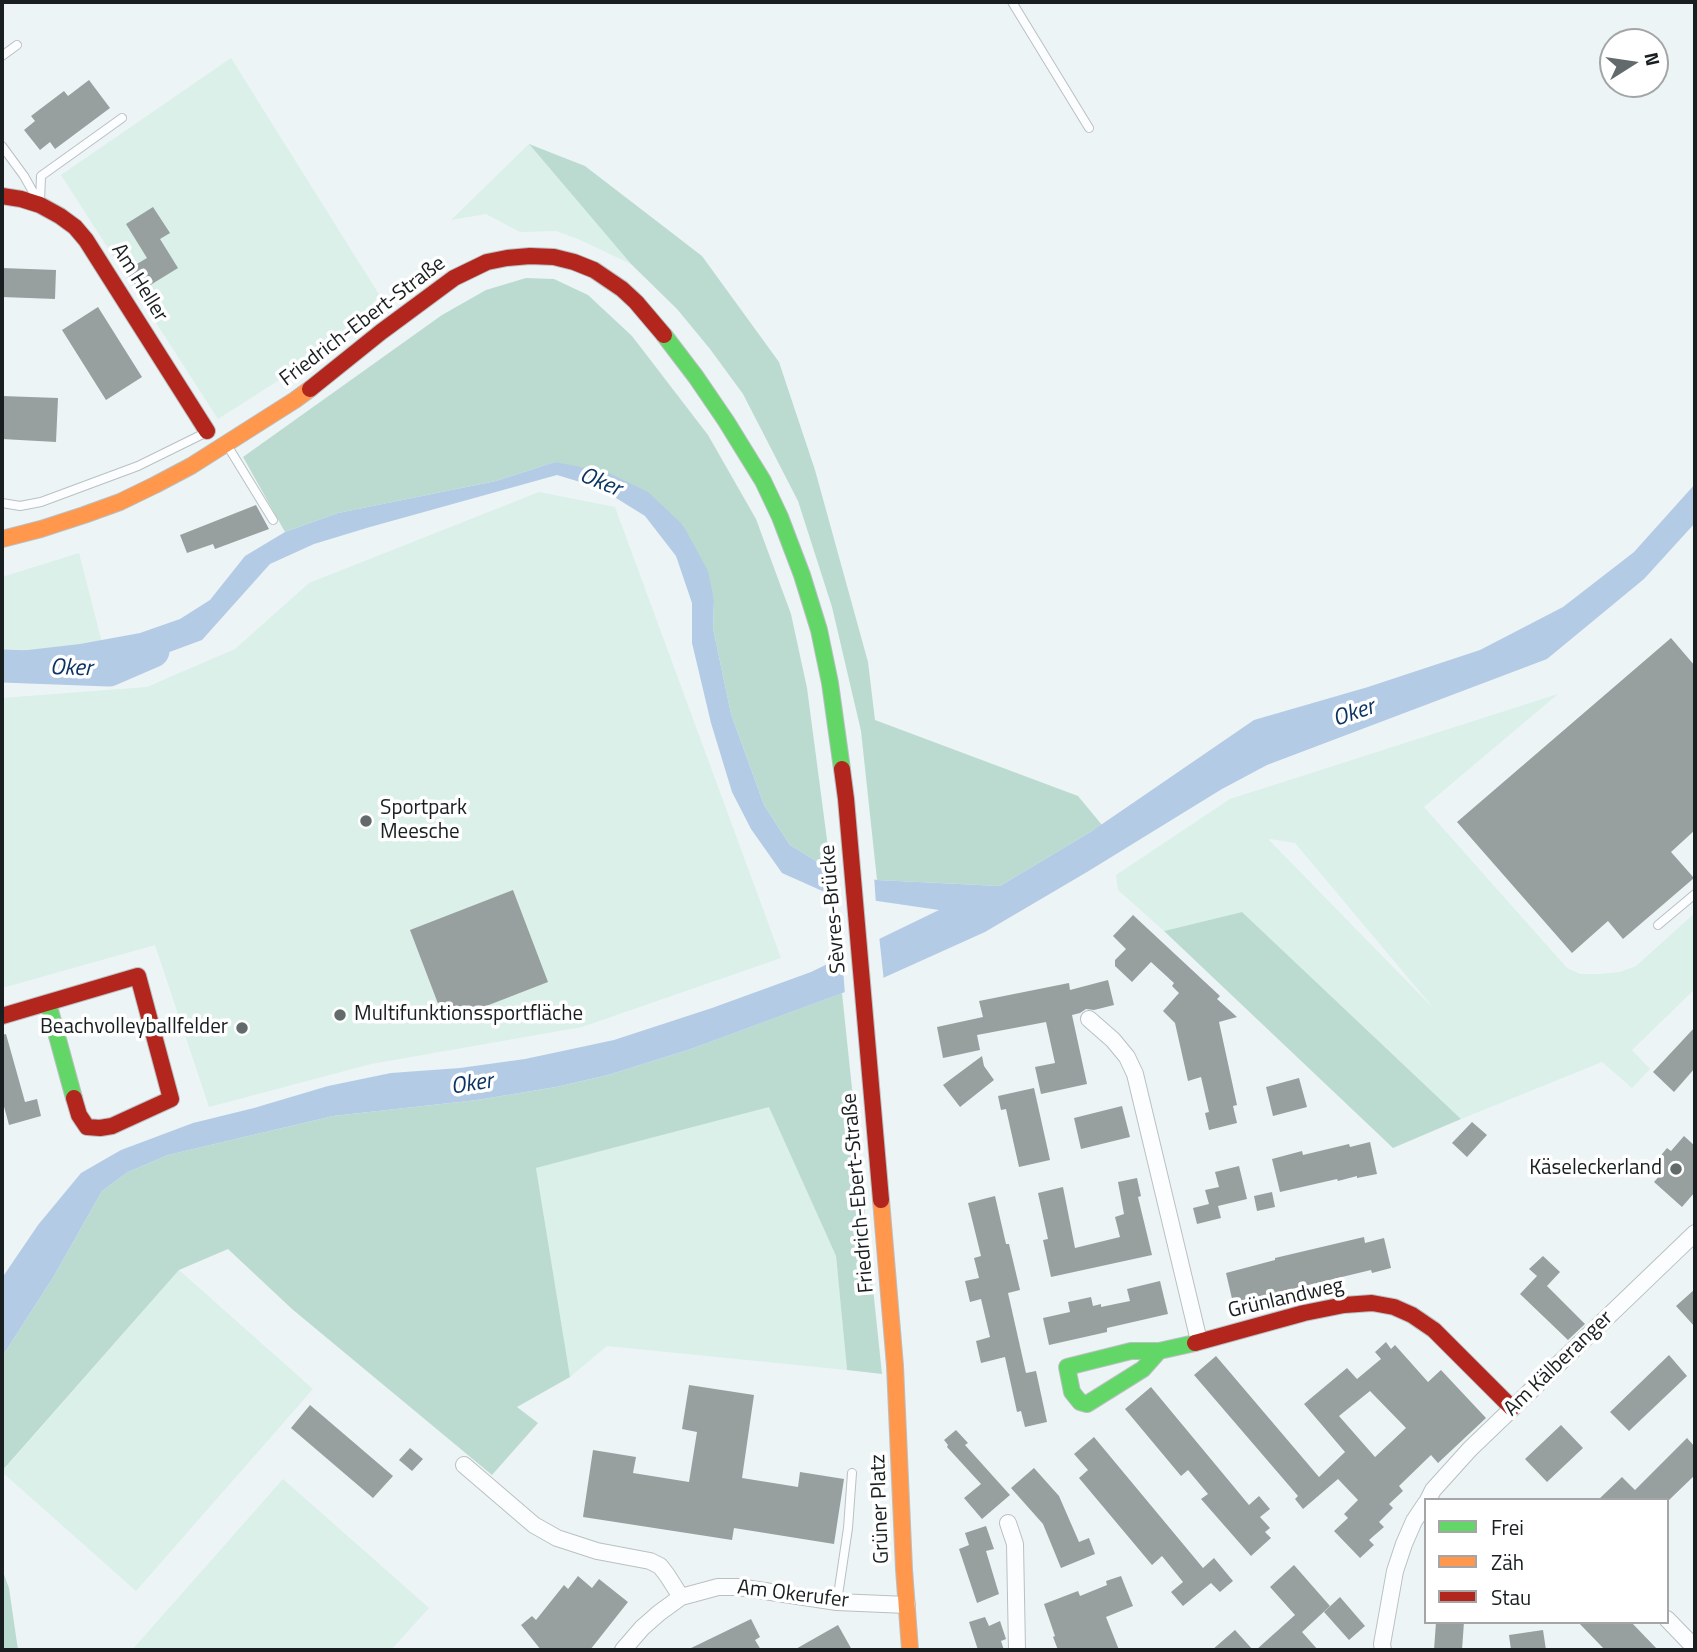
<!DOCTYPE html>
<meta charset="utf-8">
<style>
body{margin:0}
#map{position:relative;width:1697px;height:1652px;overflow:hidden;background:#ecf4f6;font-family:"Titillium Web",sans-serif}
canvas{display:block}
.frame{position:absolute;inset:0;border:4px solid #191f20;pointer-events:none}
.legend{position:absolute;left:1424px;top:1498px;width:245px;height:126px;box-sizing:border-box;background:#fff;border:2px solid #a3a5a6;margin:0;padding:9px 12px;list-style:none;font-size:21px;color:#191f20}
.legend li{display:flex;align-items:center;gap:14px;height:35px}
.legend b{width:35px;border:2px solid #a3a5a6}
.north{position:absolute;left:1599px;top:28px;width:70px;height:70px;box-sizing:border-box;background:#fff;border:2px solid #a3a5a6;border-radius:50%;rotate:78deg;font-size:19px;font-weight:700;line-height:28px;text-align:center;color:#191f20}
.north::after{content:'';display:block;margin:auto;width:24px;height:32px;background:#636a6b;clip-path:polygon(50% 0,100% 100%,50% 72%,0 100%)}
</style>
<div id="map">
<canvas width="1697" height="1652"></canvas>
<div class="frame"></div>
<ul class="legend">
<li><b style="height:9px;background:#63d668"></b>Frei</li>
<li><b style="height:9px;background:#ff974d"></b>Zäh</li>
<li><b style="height:9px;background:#b3261e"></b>Stau</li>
</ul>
<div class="north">N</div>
</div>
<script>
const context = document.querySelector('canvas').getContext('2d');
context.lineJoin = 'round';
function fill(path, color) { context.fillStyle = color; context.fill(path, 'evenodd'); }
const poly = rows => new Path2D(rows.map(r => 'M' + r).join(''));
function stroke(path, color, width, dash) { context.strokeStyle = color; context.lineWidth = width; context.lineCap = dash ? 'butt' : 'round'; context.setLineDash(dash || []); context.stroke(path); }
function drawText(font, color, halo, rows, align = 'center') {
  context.font = font + ' "Titillium Web",sans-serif'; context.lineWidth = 7; context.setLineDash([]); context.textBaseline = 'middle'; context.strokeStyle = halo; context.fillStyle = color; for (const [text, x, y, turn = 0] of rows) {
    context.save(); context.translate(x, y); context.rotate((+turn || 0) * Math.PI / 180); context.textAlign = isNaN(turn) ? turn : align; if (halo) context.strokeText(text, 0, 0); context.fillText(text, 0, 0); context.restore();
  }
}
const green = poly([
 [231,58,380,296,358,318,298,368,218,419,61,175],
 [529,144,631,264,578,239,556,231,520,232,486,214,451,220],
 [539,492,615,507,781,958,582,1027,371,1064,209,1107,155,945,2,988,2,698,147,687,235,649,309,583],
 [79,553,109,670,2,666,2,577],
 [1558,694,1424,807,1567,968,1580,974,1601,974,1620,972,1636,966,1695,913,1695,989,1632,1050,1650,1069,1632,1088,1602,1062,1461,1119,1242,912,1164,931,1118,890,1116,875,1230,799],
 [1270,839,1295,843,1436,1011,1269,840],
 [769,1106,836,1256,847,1370,607,1346,570,1377,536,1168],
 [179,1270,313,1389,136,1591,2,1472],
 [283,1479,429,1608,391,1650,132,1650]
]);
const forest = poly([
 [529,144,585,166,702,256,779,362,815,470,868,662,875,720,1078,796,1102,825,1000,886,877,880,861,731,832,607,798,501,743,394,710,349,677,309,631,264],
 [526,278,554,279,588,295,632,336,708,435,756,519,791,614,807,688,831,870,790,845,764,805,731,714,713,628,714,600,683,525,555,462,496,481,338,513,285,532,243,457,442,315,486,290],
 [1242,912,1461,1119,1393,1148,1164,931],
 [842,993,882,1374,847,1370,836,1256,769,1107,536,1168,570,1377,517,1407,538,1423,492,1475,292,1309,228,1249,179,1270,2,1471,2,1357,54,1276,102,1191,128,1172,168,1155,333,1116,477,1100,556,1087,608,1075,691,1049],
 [2,1569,9,1588,18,1650,2,1650]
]);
const water = poly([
 [555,462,607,472,648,492,683,525,708,571,714,600,713,628,731,714,764,805,790,845,831,870,877,880,1000,886,1092,831,1254,720,1368,687,1480,650,1563,607,1634,552,1695,484,1695,523,1644,579,1547,659,1267,765,1222,789,1087,872,985,932,883,978,691,1049,608,1075,556,1087,477,1100,333,1116,168,1155,128,1172,102,1191,54,1276,2,1357,2,1278,38,1225,81,1173,121,1150,193,1123,254,1108,328,1086,391,1073,460,1068,525,1059,614,1040,712,1008,811,972,939,910,829,894,782,873,751,829,732,792,711,723,692,643,692,603,676,556,645,516,600,488,557,475,370,527,314,544,270,564,202,640,129,667,2,679,2,653,80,644,140,633,180,619,210,600,245,556,285,532,338,513,496,481]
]);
const pier = poly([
 [834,867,874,876,876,904,837,898],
 [879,935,884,982,845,996,842,953]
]);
const river = poly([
 [2,666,109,670,153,651]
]);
const building = poly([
 [89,80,110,108,55,149,50,142,40,150,24,130,35,121,31,116,64,91,68,96],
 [153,207,170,233,160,239,178,268,139,292,125,271,147,258,126,224],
 [2,268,56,270,55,299,2,297],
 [98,307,142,377,106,400,62,330],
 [2,396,58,398,56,442,2,439],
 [256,505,269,529,215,549,213,544,187,553,180,535],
 [1671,638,1695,666,1695,830,1671,852,1694,878,1623,939,1608,921,1572,953,1457,822],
 [513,890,548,982,445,1022,410,930],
 [1133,915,1220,996,1217,999,1237,1017,1219,1022,1237,1105,1233,1106,1237,1123,1209,1130,1205,1113,1209,1112,1201,1077,1188,1081,1175,1023,1163,1011,1179,993,1172,986,1174,983,1151,962,1132,982,1115,966,1115,960,1126,949,1113,936],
 [1108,980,1114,1005,1094,1010,1086,1009,1080,1013,1072,1015,1087,1084,1041,1094,1035,1067,1055,1063,1046,1022,977,1035,980,1050,943,1058,937,1027,983,1017,979,1001,1069,983,1070,990],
 [1695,1027,1695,1068,1674,1092,1653,1072],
 [6,1034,25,1102,37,1099,41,1116,9,1125,2,1099,2,1035],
 [982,1056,984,1066,994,1080,960,1107,943,1085],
 [1299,1078,1307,1107,1273,1116,1266,1087],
 [1034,1088,1050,1160,1019,1167,1006,1109,1001,1110,998,1096],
 [1122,1106,1130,1137,1081,1149,1074,1118],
 [1472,1122,1487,1135,1467,1157,1452,1143],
 [1684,1136,1695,1146,1695,1192,1682,1207,1654,1182,1662,1173,1653,1165,1667,1148,1671,1151],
 [1370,1142,1377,1174,1357,1178,1357,1176,1338,1181,1337,1179,1280,1192,1272,1159,1302,1151,1303,1155,1349,1144,1350,1147],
 [1239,1166,1247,1199,1218,1206,1221,1218,1197,1224,1193,1208,1209,1204,1205,1190,1219,1187,1215,1172],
 [1137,1178,1141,1196,1138,1197,1152,1255,1051,1277,1043,1240,1048,1239,1038,1193,1063,1187,1075,1248,1120,1237,1115,1217,1124,1214,1118,1182],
 [1272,1192,1275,1207,1257,1211,1254,1196],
 [995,1196,1006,1244,1009,1244,1020,1290,1008,1293,1026,1373,1036,1371,1047,1422,1025,1427,1021,1411,1017,1412,1005,1357,981,1363,976,1341,990,1337,981,1299,970,1302,965,1281,979,1278,974,1258,981,1256,968,1203],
 [1364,1237,1365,1243,1384,1238,1391,1268,1372,1273,1371,1270,1233,1303,1226,1273,1275,1260,1275,1258],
 [1543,1256,1560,1272,1547,1286,1585,1324,1568,1340,1520,1294,1537,1276,1529,1269],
 [1160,1281,1168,1314,1107,1328,1107,1332,1049,1345,1043,1318,1070,1312,1068,1302,1091,1297,1093,1306,1101,1304,1101,1307,1130,1301,1127,1289],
 [1695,1289,1695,1327,1676,1306],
 [1386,1342,1391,1349,1395,1345,1428,1382,1441,1370,1486,1418,1438,1463,1431,1455,1399,1486,1403,1491,1389,1504,1393,1508,1379,1522,1384,1527,1369,1540,1374,1545,1360,1558,1334,1531,1348,1518,1344,1514,1358,1500,1338,1479,1303,1509,1295,1499,1298,1496,1194,1375,1216,1356,1319,1477,1345,1452,1304,1404,1347,1368,1357,1379,1381,1359,1375,1352],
 [1370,1391,1406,1428,1375,1457,1339,1416],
 [1669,1355,1687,1376,1629,1431,1610,1412],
 [689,1385,754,1395,742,1478,798,1487,800,1472,844,1479,834,1544,734,1528,732,1540,583,1517,593,1450,636,1457,633,1473,689,1482,697,1432,682,1429],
 [1151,1387,1249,1505,1259,1496,1270,1509,1260,1517,1270,1528,1265,1532,1271,1538,1251,1556,1201,1499,1208,1494,1188,1470,1181,1476,1125,1409],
 [310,1405,393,1476,373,1498,291,1428],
 [1561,1425,1583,1448,1547,1482,1525,1459],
 [956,1430,968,1443,965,1445,1010,1495,982,1519,964,1498,981,1484,947,1447,948,1445,944,1440],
 [1094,1437,1203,1568,1214,1558,1233,1581,1220,1592,1211,1583,1183,1606,1171,1592,1183,1582,1162,1556,1152,1565,1079,1478,1088,1470,1074,1454],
 [1687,1438,1695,1447,1695,1475,1669,1500,1598,1500,1622,1477,1635,1490],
 [410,1448,423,1459,412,1471,399,1460],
 [1034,1468,1059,1496,1079,1542,1089,1538,1095,1554,1061,1568,1043,1524,1011,1488],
 [986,1526,994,1549,986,1551,999,1594,977,1603,959,1549,969,1545,965,1533],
 [1294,1565,1330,1606,1302,1632,1318,1650,1256,1650,1295,1615,1270,1587],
 [578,1576,592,1588,599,1579,628,1602,590,1650,541,1650,521,1625,532,1616,536,1620,564,1585,568,1589],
 [1121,1576,1133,1606,1106,1617,1119,1650,1058,1650,1053,1637,1055,1636,1044,1604,1078,1591,1080,1596,1107,1585,1106,1581],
 [1340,1597,1365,1626,1349,1640,1324,1612],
 [985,1617,989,1626,1000,1621,1006,1639,1001,1641,1004,1650,978,1650,969,1622],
 [751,1619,760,1637,755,1640,761,1650,687,1650],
 [1436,1622,1464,1622,1462,1650,1434,1650],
 [1578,1622,1631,1622,1658,1650,1605,1650],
 [838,1625,852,1650,794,1650],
 [1235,1630,1253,1650,1212,1650],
 [1543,1630,1546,1650,1511,1650,1509,1635]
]);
const lane = poly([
 [1012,2,1089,128],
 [2,56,17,45],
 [2,146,24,176,37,199],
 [40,203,41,176,122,118],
 [227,445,273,520],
 [2,503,20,506,41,502,138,466,205,433],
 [1658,925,1695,894],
 [837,1602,848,1528,852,1473]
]);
const street = poly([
 [1089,1019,1113,1040,1127,1057,1135,1074,1199,1341],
 [464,1465,534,1525,557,1538,597,1551,650,1561,660,1566,667,1575,681,1597],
 [1428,1500,1433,1490,1470,1449,1695,1233],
 [1008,1523,1015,1544,1017,1650],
 [1667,1619,1695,1648],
 [623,1650,642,1628,659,1613,681,1597,718,1587,738,1587,837,1602,907,1605],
 [1383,1650,1382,1644,1395,1571,1404,1544,1414,1521,1426,1503]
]);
const fast = poly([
 [664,335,696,377,726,421,763,481,780,517,802,575,819,630,830,683,842,769],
 [48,1003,74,1098],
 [1159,1351,1131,1351,1067,1367,1072,1392,1080,1402,1087,1404,1143,1369,1159,1351,1195,1343]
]);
const slow = poly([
 [2,539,41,529,84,515,120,502,155,485,191,466,295,400,310,389],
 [881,1200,895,1366,904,1569,910,1650]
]);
const jam = poly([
 [2,196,21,199,40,205,60,216,75,227,86,240,207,431],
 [310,389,381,332,454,278,487,262,507,258,530,256,554,257,574,262,594,270,622,289,636,302,664,335],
 [842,769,846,799,881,1200],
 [2,1016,138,976,171,1099,112,1126,100,1128,87,1127,79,1115,74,1098],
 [1195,1343,1304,1313,1344,1305,1372,1303,1394,1307,1412,1315,1434,1330,1512,1408]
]);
const markers = [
 [366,821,7,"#636a6b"],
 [340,1015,7,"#636a6b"],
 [242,1028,7,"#636a6b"],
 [1676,1169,7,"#636a6b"]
];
const streetNames = [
 ["Am Heller",139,283,58],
 ["Friedrich-Ebert-Straße",363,322,-37],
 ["Sèvres-Brücke",834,909,-95],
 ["Friedrich-Ebert-Straße",859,1193,-95],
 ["Grünlandweg",1286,1299,-13],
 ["Am Kälberanger",1559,1364,-44],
 ["Grüner Platz",881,1509,-92],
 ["Am Okerufer",793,1595,7]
];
const poiNames = [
 ["Sportpark",380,809],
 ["Meesche",380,833],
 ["Multifunktionssportfläche",354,1015],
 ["Beachvolleyballfelder",228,1028,"right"],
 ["Käseleckerland",1662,1169,"right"]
];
const waterNames = [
 ["Oker",600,483,22],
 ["Oker",71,669,2],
 ["Oker",1354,714,-19],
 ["Oker",472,1085,-9]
];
fill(green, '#daf0e8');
fill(forest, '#bcdbd0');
fill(water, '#b4cbe6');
fill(pier, '#ecf4f6');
stroke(river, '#b4cbe6', 33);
fill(building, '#989f9f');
stroke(lane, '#bac0c2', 10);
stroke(street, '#bac0c2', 18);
stroke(fast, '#bac0c2', 18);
stroke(slow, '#bac0c2', 18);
stroke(jam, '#bac0c2', 18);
stroke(lane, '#fcfdfe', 8);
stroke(street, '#fcfdfe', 16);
stroke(fast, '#63d668', 16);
stroke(slow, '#ff974d', 16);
stroke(jam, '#b3261e', 16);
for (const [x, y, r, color] of markers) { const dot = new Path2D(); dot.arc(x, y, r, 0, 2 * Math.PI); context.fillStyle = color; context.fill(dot); stroke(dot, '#fff', 2.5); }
drawText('21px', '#191f20', '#fff', streetNames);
drawText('21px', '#191f20', '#fff', poiNames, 'left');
drawText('italic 23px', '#0c3463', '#fff', waterNames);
</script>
